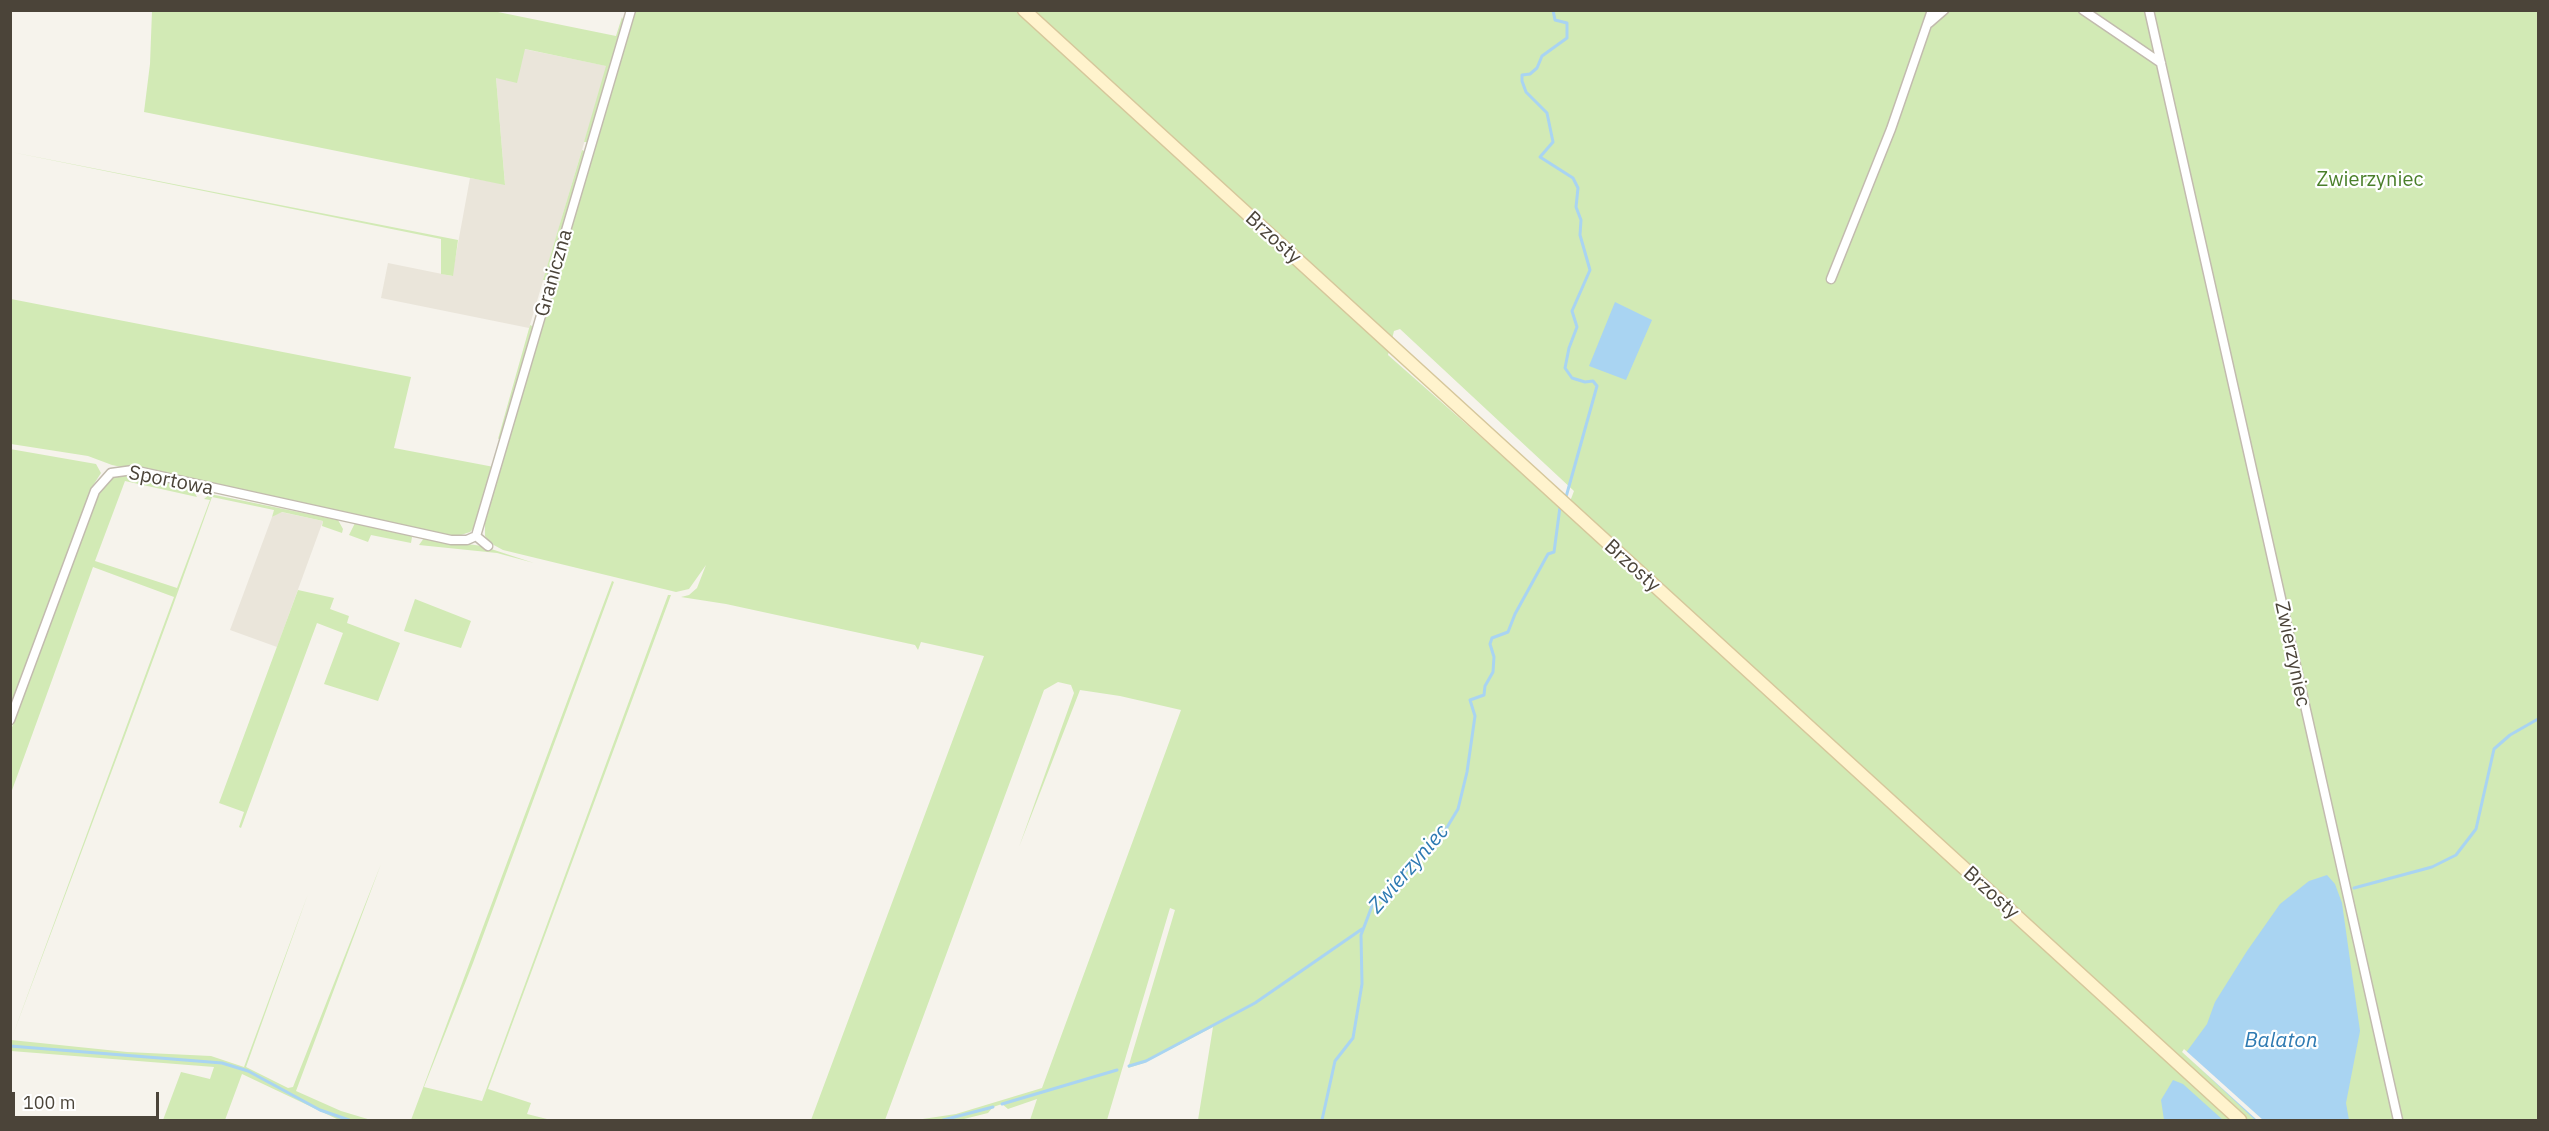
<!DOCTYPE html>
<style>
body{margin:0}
#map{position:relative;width:2549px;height:1131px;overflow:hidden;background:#f6f3ec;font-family:"IBM Plex Sans",sans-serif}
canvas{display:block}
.frame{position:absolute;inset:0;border:12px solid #4b4439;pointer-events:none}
.scale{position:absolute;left:12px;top:1092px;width:147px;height:27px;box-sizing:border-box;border:3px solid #4b4439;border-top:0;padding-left:8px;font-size:18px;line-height:21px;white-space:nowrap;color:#4b4439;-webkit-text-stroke:4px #fff;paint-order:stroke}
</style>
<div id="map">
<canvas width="2549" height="1131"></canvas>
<div class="frame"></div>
<div class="scale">100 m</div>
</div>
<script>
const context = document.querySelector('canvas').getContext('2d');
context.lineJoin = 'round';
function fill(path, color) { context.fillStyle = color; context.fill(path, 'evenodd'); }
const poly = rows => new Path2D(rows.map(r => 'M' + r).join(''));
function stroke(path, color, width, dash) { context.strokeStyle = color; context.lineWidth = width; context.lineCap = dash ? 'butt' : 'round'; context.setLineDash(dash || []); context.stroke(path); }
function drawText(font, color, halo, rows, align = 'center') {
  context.font = font + ' "IBM Plex Sans",sans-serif'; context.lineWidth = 4.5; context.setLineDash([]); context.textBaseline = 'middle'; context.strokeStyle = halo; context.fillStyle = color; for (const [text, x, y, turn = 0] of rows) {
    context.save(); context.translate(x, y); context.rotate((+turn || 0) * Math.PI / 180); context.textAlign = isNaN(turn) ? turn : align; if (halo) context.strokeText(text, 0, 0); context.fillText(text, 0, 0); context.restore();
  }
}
const residential = poly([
 [524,49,607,66,529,328,381,298,388,263,452,276,470,178,505,184,496,78],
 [281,512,323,521,277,647,230,630,272,517]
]);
const green = poly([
 [152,11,493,11,616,36,622,17,624,22,588,142,584,142,606,66,525,49,517,83,496,78,505,185,144,112,150,64],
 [635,11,2538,11,2538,1120,1198,1120,1213,1027,1144,1063,1128,1068,1175,910,1170,908,1107,1120,1030,1120,1037,1099,1008,1109,1002,1104,993,1107,988,1113,960,1120,916,1120,956,1114,1042,1088,1181,710,1120,696,1080,690,1019,847,1074,693,1071,685,1058,682,1044,690,885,1120,811,1120,984,656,921,642,918,650,915,645,726,604,681,597,689,595,697,588,706,565,689,589,676,592,503,550,490,543,485,536,485,523],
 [1400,329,1574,491,1566,512,1388,355,1394,331],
 [582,150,586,152,548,280,543,280],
 [11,152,458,240,453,276,441,274,441,239],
 [11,299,411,377,394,448,494,467,475,527,470,532,455,537,112,465,88,456,11,444],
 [530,325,534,327,502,438,498,439],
 [10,449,96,464,101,473,92,487,11,707],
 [134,475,192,488,197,497,125,481,95,561,177,588,210,500,204,499,210,494,338,520,343,529,342,533,322,526,323,521,282,512,272,517,274,510,212,497,171,611,123,741,11,1040,127,1052,211,1056,244,1067,308,894,246,1067,288,1088,293,1087,381,864,296,1091,341,1111,371,1120,339,1120,242,1074,225,1120,163,1120,181,1072,210,1079,214,1067,11,1051,11,1040,174,597,93,567,11,793,11,730,97,496,109,480,116,476],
 [355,523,410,534,412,537,411,543,371,535,368,542,349,535],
 [424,538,482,546,534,563,497,553,419,545],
 [612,581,614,582,473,963,424,1087,482,1101,668,595,671,595,488,1089,531,1103,527,1114,551,1120,411,1120],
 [298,590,334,598,330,609,349,616,347,623,400,643,378,701,324,684,343,633,317,623,241,828,239,827,244,812,219,803],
 [415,599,471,621,461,648,404,631]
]);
const water = poly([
 [1615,302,1652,320,1626,380,1589,366],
 [2327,875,2335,884,2342,903,2360,1031,2346,1103,2349,1120,2255,1120,2185,1054,2207,1024,2215,1002,2247,951,2280,904,2309,881],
 [2173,1080,2183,1084,2223,1120,2164,1120,2161,1100]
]);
const pier = poly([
 [2184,1049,2263,1120,2257,1120,2182,1052]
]);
const stream = poly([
 [1553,10,1555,20,1567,23,1567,38,1542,56,1537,68,1530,74,1522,75,1522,81,1526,92,1547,113,1553,142,1540,157,1573,178,1578,188,1576,207,1581,220,1580,235,1590,270,1572,311,1577,327,1569,348,1565,368,1572,378,1585,382,1593,381,1597,386,1566,497],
 [2354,888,2432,867,2456,855,2476,829,2494,749,2510,735,2538,719],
 [10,1046,222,1063,248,1071,320,1110,349,1120],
 [1129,1066,1146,1061,1255,1003,1362,929],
 [1002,1104,1117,1070],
 [943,1120,993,1107],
 [1322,1120,1335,1061,1353,1038,1362,984,1361,935,1372,906,1446,829,1458,809,1467,772,1475,716,1470,700,1484,695,1485,686,1493,672,1494,657,1490,644,1492,638,1508,632,1515,614,1548,554,1554,552,1560,507]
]);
const street = poly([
 [2083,10,2161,63],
 [2149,10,2398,1120],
 [1929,23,1944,10],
 [1831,279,1891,129,1932,10],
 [476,536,631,10],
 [10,720,95,491,111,473,133,470,451,540,467,540,476,536,488,546]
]);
const secondary = poly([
 [1024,10,2240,1120]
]);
const parkNames = [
 ["Zwierzyniec",2370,180]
];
const streetNames = [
 ["Brzosty",1273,238,42],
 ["Graniczna",554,273,-74],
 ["Sportowa",171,481,11],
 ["Brzosty",1632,566,42],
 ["Zwierzyniec",2292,654,78],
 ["Brzosty",1991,893,42]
];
const waterNames = [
 ["Zwierzyniec",1409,869,-49],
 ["Balaton",2281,1041]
];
fill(residential, '#eae5da');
fill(green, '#d2eab5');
fill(water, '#a9d4f2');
fill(pier, '#f6f3ec');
stroke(stream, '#a9d4f2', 3);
stroke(street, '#c2bbae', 11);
stroke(secondary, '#d6c79b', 15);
stroke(street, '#fff', 8);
stroke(secondary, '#fff3cd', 12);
drawText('20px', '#4a7f2a', '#fff', parkNames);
drawText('20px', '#4b4439', '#fff', streetNames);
drawText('italic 21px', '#2e7ab2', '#fff', waterNames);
</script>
